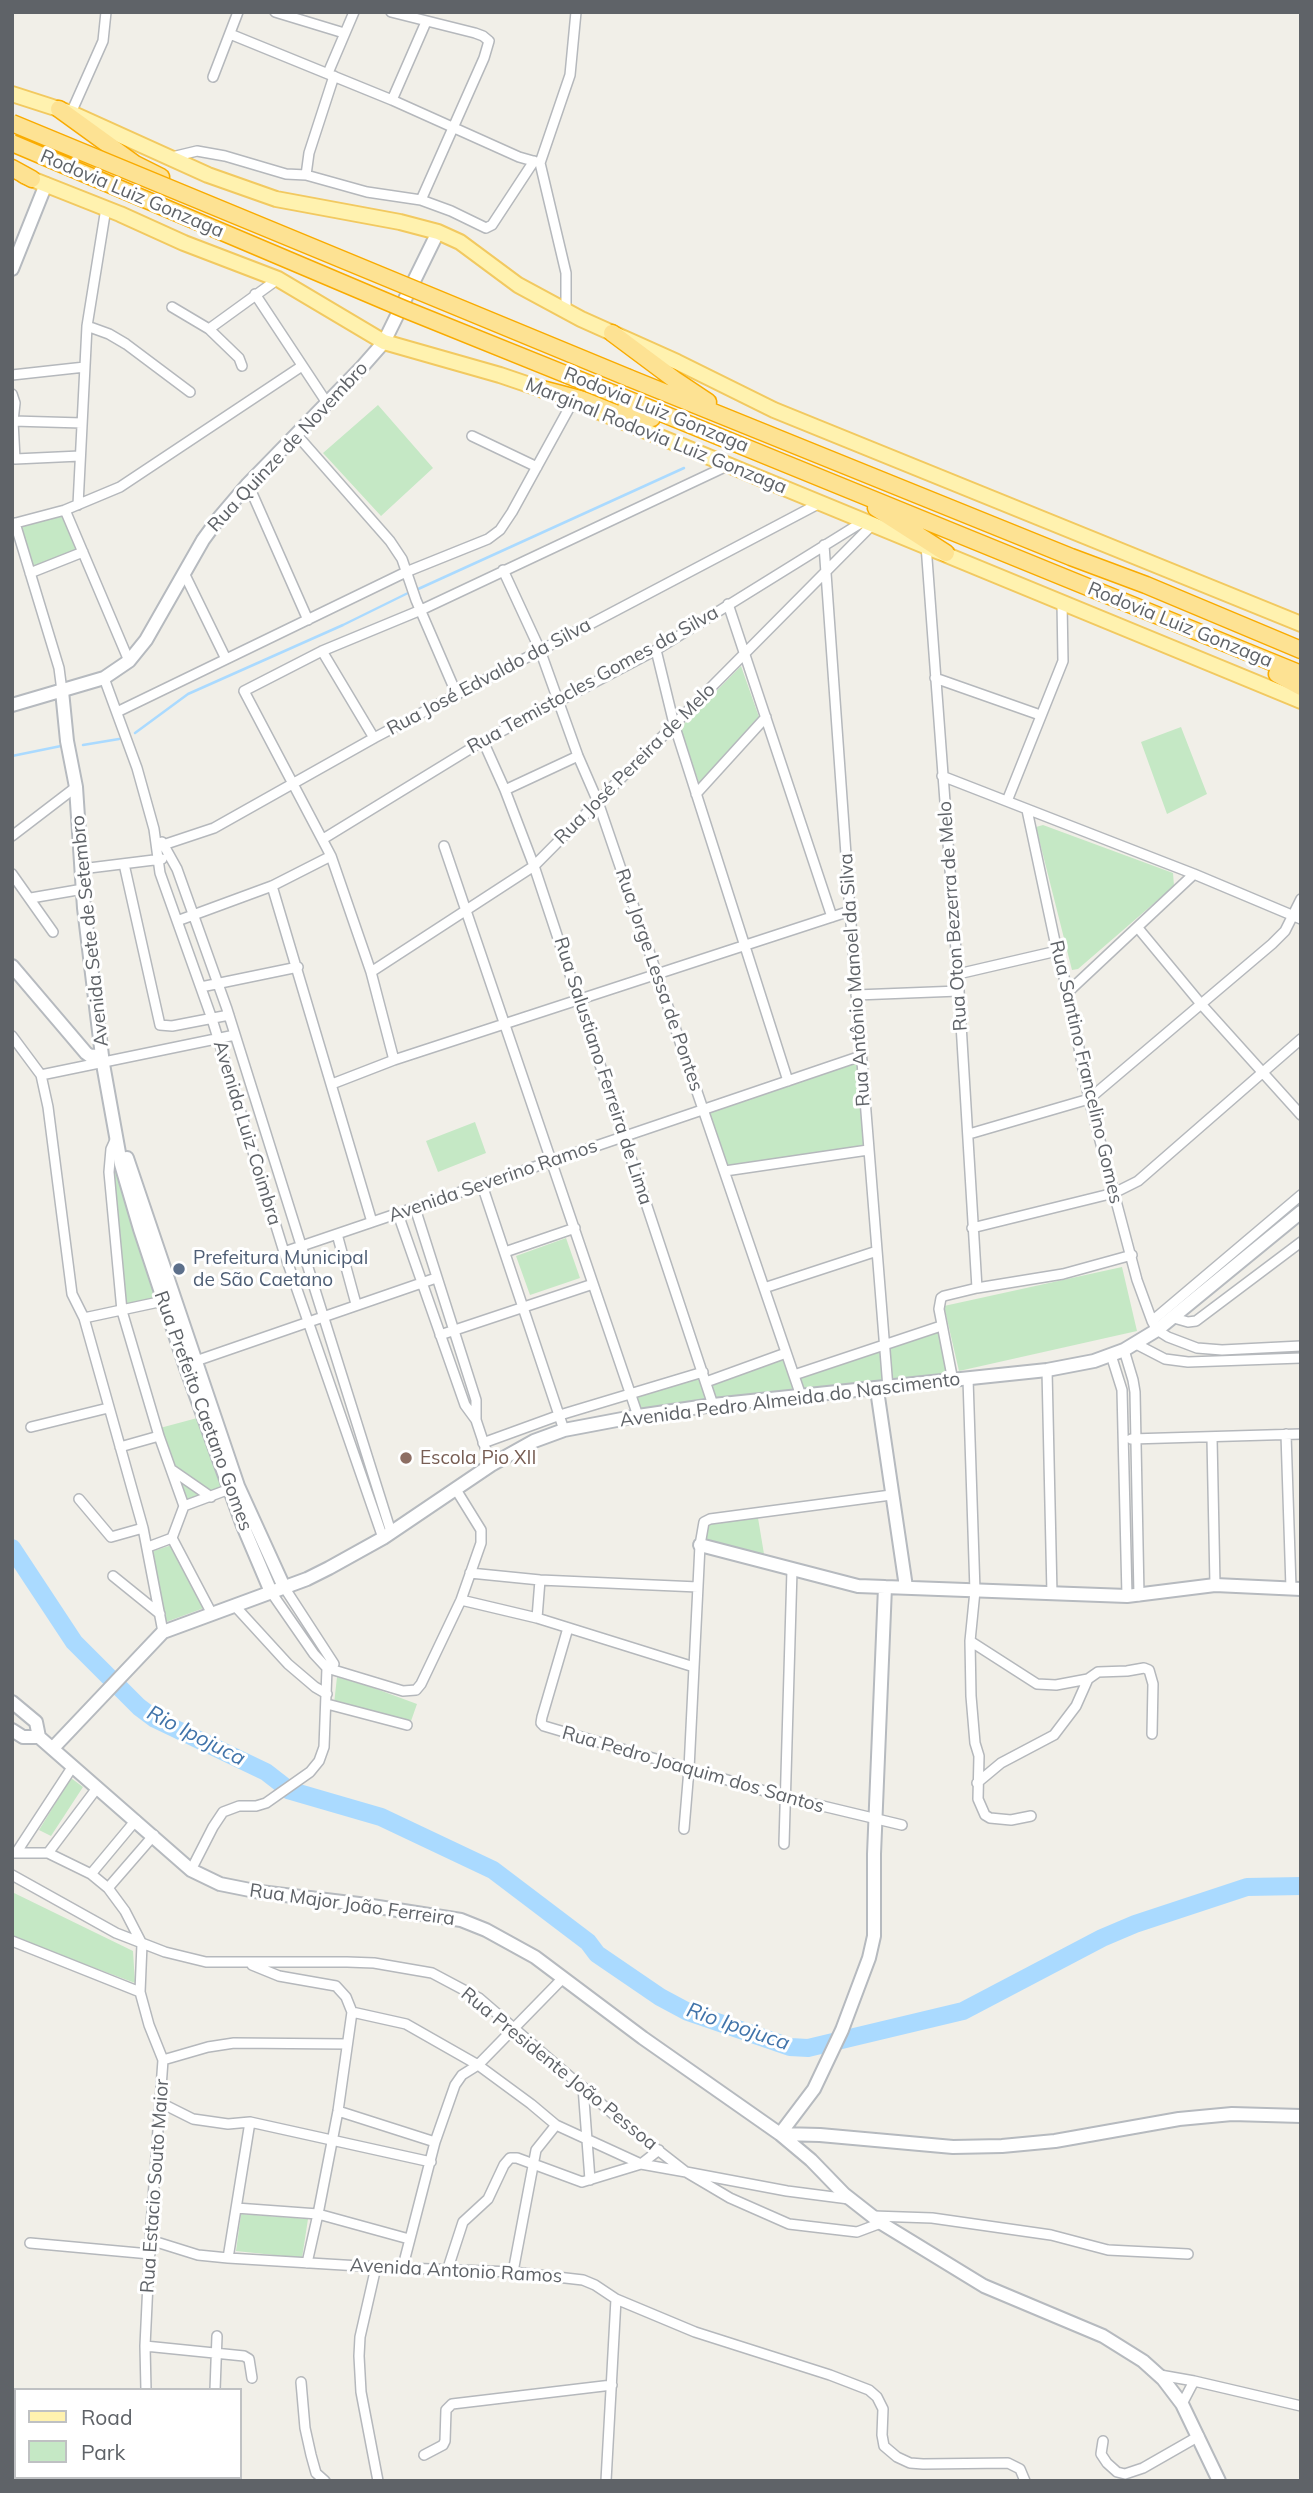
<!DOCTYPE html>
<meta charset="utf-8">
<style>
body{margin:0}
#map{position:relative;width:1313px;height:2493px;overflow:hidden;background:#f1efe8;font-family:Mulish,sans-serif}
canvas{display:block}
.frame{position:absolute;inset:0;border:14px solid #5f6368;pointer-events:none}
.legend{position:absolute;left:14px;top:2388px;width:228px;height:91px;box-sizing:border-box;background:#fff;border:2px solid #bfc1c3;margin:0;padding:9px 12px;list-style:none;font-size:21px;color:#5f6368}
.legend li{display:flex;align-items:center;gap:14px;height:35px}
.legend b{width:35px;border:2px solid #bfc1c3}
</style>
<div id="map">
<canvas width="1313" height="2493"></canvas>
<div class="frame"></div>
<ul class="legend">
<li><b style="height:9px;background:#fff2af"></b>Road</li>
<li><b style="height:19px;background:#c5e8c5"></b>Park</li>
</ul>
</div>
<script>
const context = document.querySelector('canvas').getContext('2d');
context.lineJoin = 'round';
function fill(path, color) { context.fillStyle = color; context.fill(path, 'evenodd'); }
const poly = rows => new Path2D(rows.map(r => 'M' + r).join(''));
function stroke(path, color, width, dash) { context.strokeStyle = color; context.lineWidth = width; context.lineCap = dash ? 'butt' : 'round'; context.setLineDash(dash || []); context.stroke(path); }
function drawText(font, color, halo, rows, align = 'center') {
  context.font = font + ' Mulish,sans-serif'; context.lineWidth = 6; context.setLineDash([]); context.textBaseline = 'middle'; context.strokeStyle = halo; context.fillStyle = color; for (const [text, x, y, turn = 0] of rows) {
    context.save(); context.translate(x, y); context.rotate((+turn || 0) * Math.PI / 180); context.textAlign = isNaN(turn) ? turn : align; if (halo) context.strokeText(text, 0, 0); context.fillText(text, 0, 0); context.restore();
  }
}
const green = poly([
 [378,405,433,468,381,516,323,453],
 [63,512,78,549,31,569,18,525],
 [741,666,759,717,699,783,680,728],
 [1181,727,1207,794,1167,814,1141,742],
 [1043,825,1173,873,1174,886,1078,969,1072,970,1036,827],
 [861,1056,868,1150,725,1171,704,1109],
 [475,1122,486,1153,438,1172,426,1141],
 [122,1163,160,1301,120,1312,108,1166],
 [566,1238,580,1278,530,1295,516,1256],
 [1122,1267,1137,1331,959,1371,944,1306],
 [941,1326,953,1381,637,1419,629,1394,701,1371,704,1381,787,1356,793,1373],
 [201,1417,227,1486,186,1501,160,1428],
 [757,1512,765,1560,698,1540,699,1523],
 [172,1545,204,1608,166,1622,153,1551],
 [337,1677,371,1687,417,1704,411,1721,334,1704],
 [71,1778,83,1787,51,1836,39,1830],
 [12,1892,133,1951,135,1983,12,1937],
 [241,2214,308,2219,302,2258,236,2251]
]);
const stream = poly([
 [416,590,684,468],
 [135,733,188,694,343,625,410,592],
 [83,745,119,739],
 [12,756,61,746]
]);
const river = poly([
 [12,1548,74,1642,139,1707,155,1719,266,1772,284,1786],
 [288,1790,381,1817,493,1870,588,1942,597,1954,660,1997,688,2012,790,2047,808,2048,963,2011,1102,1938,1135,1924,1247,1887,1301,1886]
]);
const street = poly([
 [275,12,344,33],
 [391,12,475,33,483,36,489,41,484,58,421,200],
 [230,34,392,100,519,157,540,163],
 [328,73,354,12],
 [334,76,309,153,306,175,367,192,421,200,451,211,486,228,492,225,534,161],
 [213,77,238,12],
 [392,100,426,22],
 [71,113,103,41,106,12],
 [172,157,197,151,225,156,286,174,306,175],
 [255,294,327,403],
 [172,307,209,329,239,358,242,366],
 [566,311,566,273,540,163,570,75,576,12],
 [87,326,109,334,126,344,190,392],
 [209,329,278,279],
 [12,375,85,367],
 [12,394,15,403,13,421,15,459,80,456],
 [13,421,82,423],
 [296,434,390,541,402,559,416,600,457,695],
 [472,436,537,467],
 [248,484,308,620],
 [78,505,87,326,106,208],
 [65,510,129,661],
 [15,523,59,668,62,691],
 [12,524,65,510,120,487,302,366],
 [824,545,850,911,888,1388],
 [926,545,959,991,977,1288],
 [503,570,540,650,578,756,598,802,801,1396],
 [30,573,83,552],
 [184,573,226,659],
 [728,604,832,917],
 [656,650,674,724,788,1081],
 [322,651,374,738],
 [104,678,137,768,154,829,160,873,212,1019,284,1252,383,1538],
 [935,678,1040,715],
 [117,712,406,572,488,539,500,530,512,512,573,401],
 [483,741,505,790,534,866,713,1405],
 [942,776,1194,874,1301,919],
 [505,790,578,756],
 [696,794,766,717],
 [1007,801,1063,661,1062,602],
 [1027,810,1057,951,1068,992,1089,1099,1137,1280,1152,1321,1157,1330,1168,1337,1197,1348,1222,1350,1301,1346],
 [12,836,76,787],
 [323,839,483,741,656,650,864,521],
 [162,842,177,869,227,1009,391,1532],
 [444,846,638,1416],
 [157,847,214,828,374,738,820,503],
 [124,864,160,1025,172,1026,229,1015],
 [81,869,162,859],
 [12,874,53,932],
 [272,886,372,1222],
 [31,898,83,889],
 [177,921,272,886,331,856],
 [1138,928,1201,1004,1301,1115],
 [371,972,534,866,873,524],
 [958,974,1057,951],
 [201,987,298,967],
 [1068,992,1194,874],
 [856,995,959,991],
 [12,1036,41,1075,48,1107,72,1294,84,1318,143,1528,163,1632],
 [394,1060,371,972,331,856,244,691,322,651,421,610,729,465],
 [41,1075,235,1035],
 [332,1084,394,1060,850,911],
 [969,1134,1089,1099,1272,944,1285,931,1301,899],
 [116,1138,111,1149,109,1172,122,1311,159,1436,184,1506],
 [725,1171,868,1150],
 [482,1185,564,1430],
 [415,1208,476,1400,476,1420,491,1465],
 [398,1214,465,1405,476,1420],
 [972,1228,1114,1193,1138,1181,1301,1039],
 [337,1234,356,1304],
 [284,1252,861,1056],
 [505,1252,575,1228],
 [764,1288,877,1251],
 [84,1318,168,1300],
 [1174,1318,1188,1322,1196,1321,1301,1242],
 [1152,1321,1301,1195],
 [440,1335,593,1284],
 [1136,1344,1165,1359,1188,1362,1301,1358],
 [1124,1350,1133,1380,1135,1392,1139,1596],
 [1111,1355,1122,1390,1127,1596],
 [190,1363,436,1278],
 [1047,1370,1052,1594],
 [794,1375,941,1326],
 [968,1379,975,1591,970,1641,971,1696,975,1743,979,1756,978,1799,985,1815,990,1818,1011,1820,1031,1816],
 [953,1381,939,1309,941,1298,944,1296,977,1288,1063,1274,1132,1255],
 [706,1382,786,1353],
 [31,1427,108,1408],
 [1286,1434,1291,1588],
 [1212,1438,1215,1585],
 [1131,1439,1301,1434],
 [483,1443,560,1415,703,1372],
 [120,1447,159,1436],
 [172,1470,211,1497],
 [79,1499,111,1537,143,1528],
 [184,1506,235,1487],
 [172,1538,212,1614],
 [148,1547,172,1538,184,1506],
 [470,1573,540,1580,698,1587],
 [113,1576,160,1614],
 [284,1587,334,1664],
 [271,1592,314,1654,327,1668,403,1691,416,1690,421,1684,461,1600,481,1543,481,1530,455,1488],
 [461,1600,537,1618,694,1667],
 [234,1605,288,1664,315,1687,327,1694],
 [537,1618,540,1580],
 [568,1628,542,1717,541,1723,544,1726,785,1797,902,1825],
 [970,1641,1037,1684,1056,1685,1088,1679],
 [327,1704,407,1725],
 [977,1783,1001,1763,1054,1735,1076,1706,1088,1679,1098,1672,1127,1671,1144,1668,1149,1670,1153,1684,1152,1734],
 [684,1829,689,1769,700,1545,704,1522,710,1519,891,1495],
 [784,1844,792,1570],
 [12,1853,48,1853,91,1874,108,1888,125,1911,142,1944],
 [16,1853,73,1766],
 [48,1853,97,1788],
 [191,1870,213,1827,223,1812,239,1806,256,1806,266,1803,310,1772,319,1761,324,1747,327,1668,331,1661],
 [91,1874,136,1820],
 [12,1875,116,1933,165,1952,206,1962,347,1962,374,1963,432,1973,479,1998,627,2126,686,2172,787,2191,849,2199],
 [108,1888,154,1835],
 [12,1941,140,1992],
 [142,1944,140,1992,149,2025,163,2060,150,2240,145,2346,146,2390],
 [252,1965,279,1976,336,1986,346,1997,352,2012,338,2111,318,2214,307,2263],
 [352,2012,406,2024,478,2065,531,2104,556,2125,641,2164,686,2172,730,2198,789,2224,857,2232,881,2223],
 [163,2060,208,2047,234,2043,347,2044],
 [583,2087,590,2180],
 [161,2103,193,2119,228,2124,250,2122,431,2162],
 [338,2111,435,2142],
 [236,2208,318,2214,409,2239],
 [873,2216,932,2218,1051,2235,1108,2250,1188,2254],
 [150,2240,198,2255,228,2258,376,2267,513,2272,583,2280,595,2285,616,2299,695,2332,830,2375,869,2390,877,2397,883,2409,882,2435,884,2446,897,2457,910,2463,923,2464,1008,2463,1020,2469,1025,2481],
 [30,2243,150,2254],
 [228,2258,250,2122],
 [403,2266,435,2142,455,2085,462,2075,478,2065,562,1979],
 [376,2267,360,2337,359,2356,361,2392,378,2481],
 [448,2268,463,2222,488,2199,504,2165,510,2158,517,2158,582,2182,641,2164,659,2150],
 [513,2272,536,2150,556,2125],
 [145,2346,244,2356,249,2359,252,2378],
 [1160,2375,1194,2381,1301,2406],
 [301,2382,305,2428,311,2455,316,2473,325,2481],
 [215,2390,217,2336],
 [1182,2404,1194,2381],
 [1103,2441,1101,2454,1107,2463,1117,2472,1125,2474,1143,2468,1199,2436],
 [424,2455,443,2445,445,2441,446,2410,452,2404,612,2385],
 [152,2477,153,2481],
 [606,2481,616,2299]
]);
const secondary = poly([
 [12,269,46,184],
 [62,691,67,741,76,787,84,908,103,1064,121,1164,140,1229,185,1365,243,1526,271,1592],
 [12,705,104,678,129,661,146,640,203,540,219,518,248,484,362,367,384,342,438,232],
 [12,966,86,1053,90,1056,102,1055],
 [127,1158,238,1486,284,1587],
 [877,1390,906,1587],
 [700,1545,858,1586,1127,1596,1215,1585,1301,1589],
 [12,1702,36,1722,39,1737],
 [12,1730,23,1737,39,1737,191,1870,220,1884,260,1892,359,1904,461,1920,486,1930,535,1957,643,2038,780,2134,811,2160,844,2194,881,2223,984,2286,1103,2336,1143,2361,1163,2379,1182,2404,1219,2481],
 [53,1748,163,1632,307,1579,329,1568,383,1538,491,1465,534,1441,564,1430,638,1416,713,1405,1047,1370,1094,1361,1124,1350,1157,1330,1301,1212],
 [780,2134,814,2089,842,2030,869,1958,874,1936,874,1854,885,1587],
 [780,2134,820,2135,953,2147,1002,2146,1055,2141,1179,2119,1232,2114,1301,2116]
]);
const primary = poly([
 [12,94,71,113,208,175,276,199,400,222,438,232,460,242,518,285,581,319,677,362,774,410,1301,624],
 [24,176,120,214,184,243,278,279,384,342,500,375,550,392],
 [585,406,1301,701]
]);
const highway = poly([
 [59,109,135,164,161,177],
 [12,168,32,179],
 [612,333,675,380,708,402],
 [629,378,1071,557,1146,585,1301,650],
 [542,389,652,418],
 [622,397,1301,674],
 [876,508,946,553],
 [1277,674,1301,687]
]);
const highwayBridge = poly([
 [12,123,629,378],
 [12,143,404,309,622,397]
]);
const markers = [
 [179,1269,7,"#5c6f8a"],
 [406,1458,7,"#8d6e63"]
];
const streetNames = [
 ["Rodovia Luiz Gonzaga",132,194,23],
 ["Rodovia Luiz Gonzaga",656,410,22],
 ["Marginal Rodovia Luiz Gonzaga",656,436,22],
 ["Rua Quinze de Novembro",288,447,-47],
 ["Rodovia Luiz Gonzaga",1180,625,22],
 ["Rua José Edvaldo da Silva",489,677,-28],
 ["Rua Temistocles Gomes da Silva",593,680,-29],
 ["Rua José Pereira de Melo",635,764,-45],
 ["Rua Oton Bezerra de Melo",953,916,-94],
 ["Avenida Sete de Setembro",90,931,-96],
 ["Rua Jorge Lessa de Pontes",659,980,71],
 ["Rua Antônio Manoel da Silva",855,980,-94],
 ["Rua Salustiano Ferreira de Lima",603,1071,72],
 ["Rua Santino Francelino Gomes",1086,1072,77],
 ["Avenida Luiz Coimbra",247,1133,73],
 ["Avenida Severino Ramos",493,1181,-19],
 ["Avenida Pedro Almeida do Nascimento",790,1400,-7],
 ["Rua Prefeito Caetano Gomes",203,1411,70],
 ["Rua Pedro Joaquim dos Santos",693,1770,16],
 ["Rua Major João Ferreira",352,1905,8],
 ["Rua Presidente João Pessoa",559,2069,39],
 ["Rua Estacio Souto Maior",155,2186,-86],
 ["Avenida Antonio Ramos",456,2271,3]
];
const serviceNames = [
 ["Prefeitura Municipal",193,1258],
 ["de São Caetano",193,1280]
];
const educationNames = [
 ["Escola Pio XII",420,1458]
];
const waterNames = [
 ["Rio Ipojuca",196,1736,27],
 ["Rio Ipojuca",738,2027,19]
];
fill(green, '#c5e8c5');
stroke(stream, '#aadaff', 2.5);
stroke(river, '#aadaff', 18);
stroke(street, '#b5b8bc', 12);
stroke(secondary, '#b6babf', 16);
stroke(primary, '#f2c960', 18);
stroke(highway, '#f9ab00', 19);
stroke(street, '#fff', 9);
stroke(secondary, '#fff', 12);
stroke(primary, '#fff2af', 14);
stroke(highway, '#fde293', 16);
stroke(highwayBridge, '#f9ab00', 19, []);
stroke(highwayBridge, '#fde293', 16);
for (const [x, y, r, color] of markers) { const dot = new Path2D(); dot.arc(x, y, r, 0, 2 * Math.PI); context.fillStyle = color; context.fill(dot); stroke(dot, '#fff', 2.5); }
drawText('19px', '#5f6368', '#fff', streetNames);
drawText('19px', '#4e5e75', '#fff', serviceNames, 'left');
drawText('19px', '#785e54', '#fff', educationNames, 'left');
drawText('italic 21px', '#4174aa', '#fff', waterNames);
</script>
